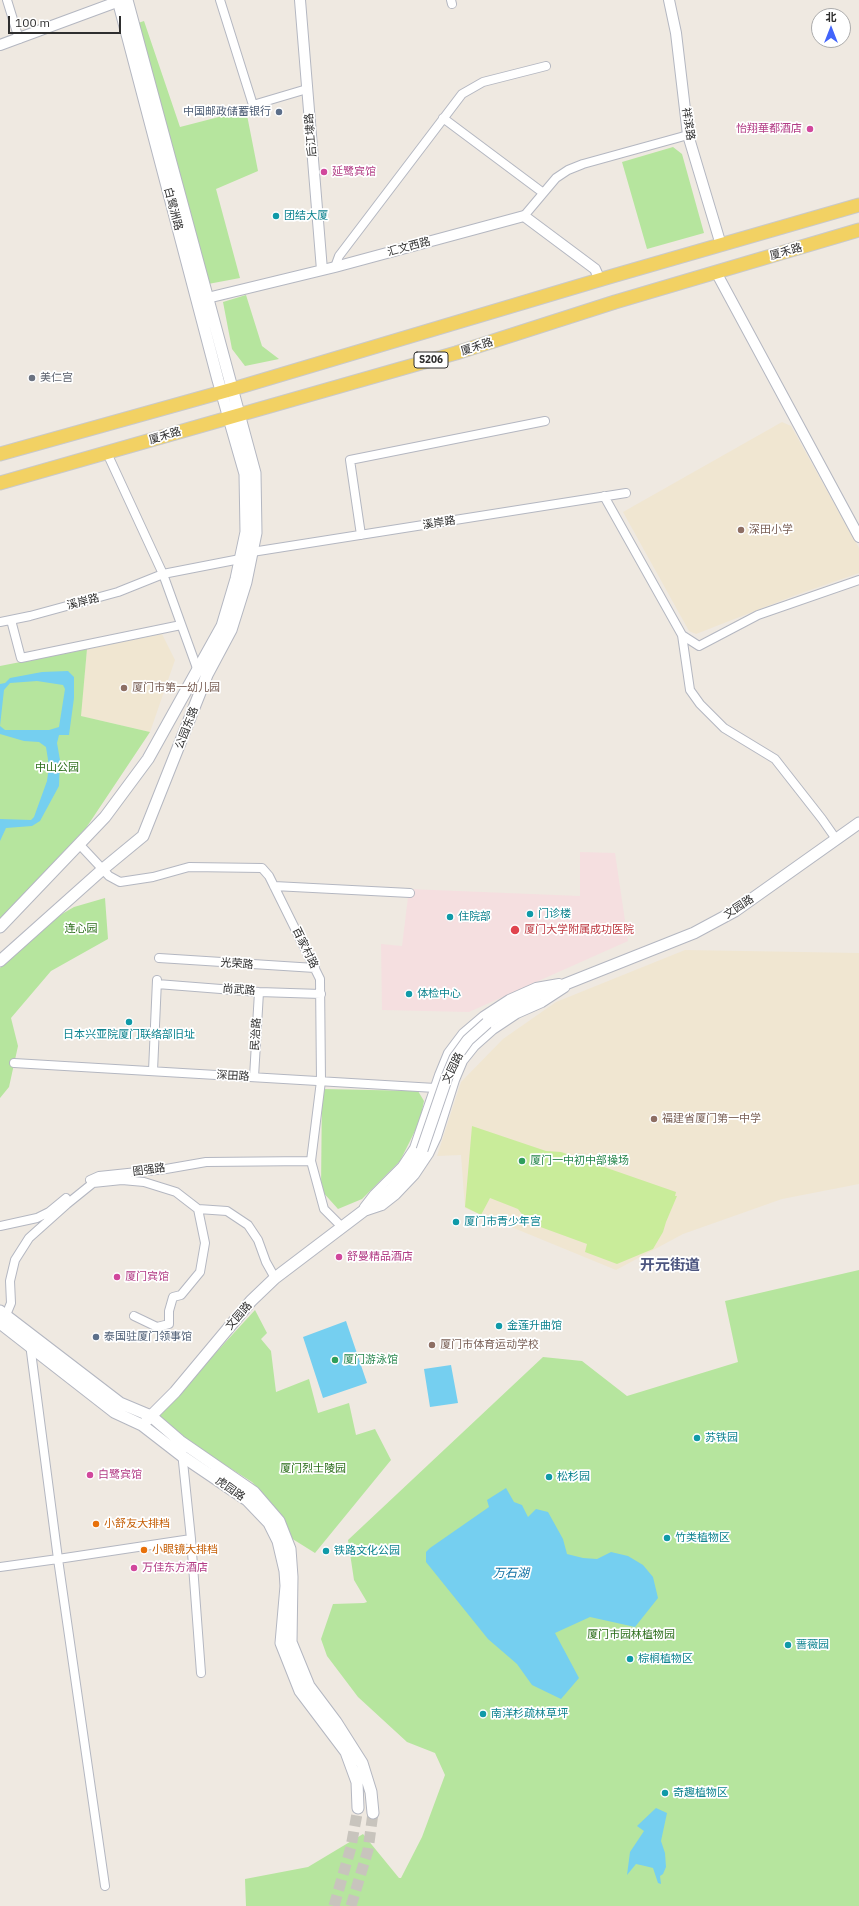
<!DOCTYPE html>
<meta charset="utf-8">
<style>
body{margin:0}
#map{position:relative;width:859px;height:1906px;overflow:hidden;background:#efe9e1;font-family:"IBM Plex Sans","Noto Sans SC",sans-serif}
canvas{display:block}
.north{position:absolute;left:811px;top:8px;width:40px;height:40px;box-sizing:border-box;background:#fff;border:1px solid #ababab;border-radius:50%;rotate:0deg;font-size:11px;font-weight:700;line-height:16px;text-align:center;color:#2e2e2e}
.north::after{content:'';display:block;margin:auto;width:14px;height:18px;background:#4264fb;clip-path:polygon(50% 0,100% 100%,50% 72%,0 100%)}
.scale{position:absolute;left:8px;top:16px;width:113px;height:18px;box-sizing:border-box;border:2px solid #2e2e2e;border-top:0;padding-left:5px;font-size:12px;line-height:14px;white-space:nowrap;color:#2e2e2e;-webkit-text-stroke:3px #fff;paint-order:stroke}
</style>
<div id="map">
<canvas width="859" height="1906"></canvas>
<div class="north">北</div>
<div class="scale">100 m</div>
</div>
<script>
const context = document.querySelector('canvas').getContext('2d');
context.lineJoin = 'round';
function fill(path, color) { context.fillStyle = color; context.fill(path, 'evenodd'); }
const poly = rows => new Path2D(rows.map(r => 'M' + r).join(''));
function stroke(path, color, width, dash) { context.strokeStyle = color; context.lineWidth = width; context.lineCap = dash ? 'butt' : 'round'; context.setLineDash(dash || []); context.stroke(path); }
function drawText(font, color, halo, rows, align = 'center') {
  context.font = font + ' "IBM Plex Sans","Noto Sans SC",sans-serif'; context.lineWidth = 3.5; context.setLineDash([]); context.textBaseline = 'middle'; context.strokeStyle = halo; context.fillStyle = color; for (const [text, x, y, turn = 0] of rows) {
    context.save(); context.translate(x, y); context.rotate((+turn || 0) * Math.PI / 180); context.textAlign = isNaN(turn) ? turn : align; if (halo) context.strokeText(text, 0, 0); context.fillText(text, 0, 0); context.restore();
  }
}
const education = poly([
 [782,422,791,426,859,548,859,573,796,595,696,634,689,631,623,512],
 [162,634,175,660,150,732,80,716,87,649],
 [685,950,859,953,859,1184,782,1199,683,1234,616,1270,465,1208,461,1155,437,1156,461,1082,503,1039,556,1002]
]);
const medical = poly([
 [580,852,615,853,628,941,469,1012,382,1010,381,944,402,946,409,889,580,896]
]);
const green = poly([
 [144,21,180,127,246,110,258,171,216,189,240,278,208,284,138,23],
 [673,147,682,154,704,233,647,249,622,162],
 [246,295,262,346,279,359,245,366,232,349,223,302],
 [87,649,81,716,150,732,86,828,0,919,0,666],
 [105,898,108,939,51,971,11,1018,18,1046,9,1087,0,1098,0,968,38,928,74,907],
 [322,1089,418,1091,424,1101,420,1121,400,1161,362,1199,338,1209,321,1190],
 [859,1270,859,1906,246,1906,245,1879,308,1867,363,1834,399,1878,401,1878,422,1837,445,1775,435,1753,407,1742,358,1697,327,1656,321,1639,333,1604,364,1603,367,1602,354,1580,348,1540,543,1357,582,1361,627,1396,738,1362,725,1301],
 [255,1310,267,1333,261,1339,271,1351,276,1392,309,1379,318,1413,349,1403,356,1435,375,1429,391,1460,315,1553,291,1538,274,1506,252,1482,154,1420]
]);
const pitch = poly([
 [472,1126,546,1151,561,1152,676,1192,675,1196,677,1196,666,1222,663,1232,653,1249,617,1264,585,1252,587,1244,535,1225,525,1218,518,1209,490,1198,481,1215,465,1207]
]);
const water = poly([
 [68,671,74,677,74,698,69,735,59,735,57,743,60,760,59,786,40,821,32,826,6,828,0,841,0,819,31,820,34,817,47,781,49,766,46,747,39,742,24,741,0,734,0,684,5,683,10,678,42,672],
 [37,681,63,685,65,689,59,727,49,730,5,730,0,726,4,690,10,683],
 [346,1321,367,1383,323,1398,303,1337],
 [451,1365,458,1403,430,1407,424,1369],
 [506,1488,514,1502,522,1505,528,1517,536,1509,548,1512,563,1539,567,1554,583,1558,597,1559,611,1552,628,1556,643,1565,653,1577,658,1598,635,1627,590,1617,555,1633,579,1678,561,1699,532,1685,517,1664,488,1639,426,1562,426,1552,430,1548,489,1507,487,1500],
 [656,1808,667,1813,661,1841,665,1853,666,1867,663,1874,660,1876,661,1884,658,1883,653,1868,645,1866,636,1864,627,1875,630,1852,644,1831,637,1826]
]);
const secondaryTunnel = poly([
 [334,1906,351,1847,358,1808],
 [351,1906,368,1850,373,1813]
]);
const minor = poly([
 [7,0,19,39],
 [220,0,253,105,307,89],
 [451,0,452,4],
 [443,118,542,192],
 [524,216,556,178,568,170,583,164,688,135],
 [335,267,339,256,462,94,483,82,546,66],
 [107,453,163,574,198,671],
 [604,496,682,635,690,690,700,704,724,728,775,759,822,819,836,839],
 [361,535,350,460,545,421],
 [252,552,626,493],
 [11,620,21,658,181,625],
 [0,622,30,616,118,592,163,574,240,559],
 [682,635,699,646,758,615,859,580],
 [79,844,109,876,120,882,153,877,189,867,262,868,269,876,320,979,321,1081,311,1161,324,1209,341,1226],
 [274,886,410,893],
 [159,958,315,968],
 [157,984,259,992,321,994],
 [14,1063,452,1089],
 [153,1071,157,980],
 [254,1077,259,992],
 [90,1180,99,1176,166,1169,206,1162,311,1161],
 [364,1207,374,1194,402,1166,414,1148,439,1075,448,1053,463,1033,483,1016,509,999,536,987,559,983],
 [367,1211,382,1206,396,1195,415,1175,429,1154,437,1137,455,1080,463,1061,475,1046,493,1030,517,1014,542,1003,565,988],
 [0,1226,37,1218,49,1212,66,1198],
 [6,1315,11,1303,10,1281,15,1260,29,1238,67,1204,93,1183,122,1180,144,1182,176,1192,198,1209,227,1211,248,1225,258,1240,266,1262,275,1278],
 [134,1316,157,1327,169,1324,169,1311,173,1297,181,1295,200,1272,205,1243,198,1209],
 [30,1344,58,1559,191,1539,182,1452],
 [191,1539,201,1673],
 [0,1567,58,1559,105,1886]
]);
const tertiary = poly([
 [300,0,322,270],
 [669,0,676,33,688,135,721,245],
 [0,45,122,0],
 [716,272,859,537],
 [199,300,335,267,524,216,595,269,600,280]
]);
const secondary = poly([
 [0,927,105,817,148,759,222,626,236,579,246,532,245,474,218,380,118,0],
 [0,961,103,869,143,836,207,675,231,630,246,582,256,533,255,473,127,0],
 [487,1023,512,1007,538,995,694,933,735,911,859,823],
 [0,1311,120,1403,151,1416,180,1441,254,1492,279,1521,290,1549,292,1577,291,1642,309,1686,336,1722,362,1763,371,1792,373,1813],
 [0,1323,114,1412,142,1425,182,1456,247,1500,269,1523,278,1541,285,1571,286,1586,281,1643,300,1691,346,1752,357,1782,358,1808],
 [147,1420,175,1392,251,1301,275,1278,391,1190,408,1171,422,1150]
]);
const primary = poly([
 [0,454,233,389,609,277,859,205],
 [0,483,456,353,615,302,859,230]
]);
const secondaryBridge = poly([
 [422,1150,447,1077,455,1058,468,1040,487,1023]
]);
const markers = [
 [279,112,4,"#5c6f8a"],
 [810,129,4,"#d1479c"],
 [324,172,4,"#d1479c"],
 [276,216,4,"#0f9aa8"],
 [32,378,4,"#6b7280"],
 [741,530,4,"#8d6e63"],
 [124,688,4,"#8d6e63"],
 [530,914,4,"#0f9aa8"],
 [450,917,4,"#0f9aa8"],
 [515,930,5,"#e0444e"],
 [409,994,4,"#0f9aa8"],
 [129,1022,4,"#0f9aa8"],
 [654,1119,4,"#8d6e63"],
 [522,1161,4,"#2e9e5b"],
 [456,1222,4,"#0f9aa8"],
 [339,1257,4,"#d1479c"],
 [117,1277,4,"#d1479c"],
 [499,1326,4,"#0f9aa8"],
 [96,1337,4,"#5c6f8a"],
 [432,1345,4,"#8d6e63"],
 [335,1360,4,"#2e9e5b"],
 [697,1438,4,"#0f9aa8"],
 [90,1475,4,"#d1479c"],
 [549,1477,4,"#0f9aa8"],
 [96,1524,4,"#e8710a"],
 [667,1538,4,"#0f9aa8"],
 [144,1550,4,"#e8710a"],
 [326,1551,4,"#0f9aa8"],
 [134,1568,4,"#d1479c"],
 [788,1645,4,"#0f9aa8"],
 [630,1659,4,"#0f9aa8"],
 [483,1714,4,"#0f9aa8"],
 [665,1793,4,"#0f9aa8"]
];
const shields = [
 [431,360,34]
];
const shieldNames = [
 ["S206",431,360]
];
const serviceNames = [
 ["中国邮政储蓄银行",271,112],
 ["泰国驻厦门领事馆",104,1337,"left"]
];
const streetNames = [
 ["祥滨路",688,124,81],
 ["后江埭路",311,135,-95],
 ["白鹭洲路",173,209,75],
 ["汇文西路",409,247,-15],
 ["厦禾路",786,252,-16],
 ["厦禾路",477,347,-18],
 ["厦禾路",165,436,-17],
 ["溪岸路",439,523,-9],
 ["溪岸路",83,602,-15],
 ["公园东路",187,728,-69],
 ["文园路",739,907,-33],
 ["百家村路",305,948,64],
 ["光荣路",237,964,4],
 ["尚武路",239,990,4],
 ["民治路",256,1034,-87],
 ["文园路",453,1068,-64],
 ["深田路",233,1076,3],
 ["图强路",149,1170,-7],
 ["文园路",239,1316,-49],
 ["虎园路",230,1489,35]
];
const hotelNames = [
 ["怡翔華都酒店",802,129,"right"],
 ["延鹭宾馆",332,172],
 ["舒曼精品酒店",347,1257],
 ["厦门宾馆",125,1277],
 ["白鹭宾馆",98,1475],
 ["万佳东方酒店",142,1568]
];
const cultureNames = [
 ["团结大厦",284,216],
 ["门诊楼",538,914],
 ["住院部",458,917],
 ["体检中心",417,994],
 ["日本兴亚院厦门联络部旧址",129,1035,"center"],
 ["厦门市青少年宫",464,1222],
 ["金莲升曲馆",507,1326],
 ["苏铁园",705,1438],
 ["松杉园",557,1477],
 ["竹类植物区",675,1538],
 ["铁路文化公园",334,1551],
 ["蔷薇园",796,1645],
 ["棕榈植物区",638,1659],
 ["南洋杉疏林草坪",491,1714],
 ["奇趣植物区",673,1793]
];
const worshipNames = [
 ["美仁宫",40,378]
];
const educationNames = [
 ["深田小学",749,530],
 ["厦门市第一幼儿园",132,688],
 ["福建省厦门第一中学",662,1119],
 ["厦门市体育运动学校",440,1345]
];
const parkNames = [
 ["中山公园",57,768],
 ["连心园",81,929],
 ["厦门烈士陵园",313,1469],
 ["厦门市园林植物园",631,1635]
];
const healthNames = [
 ["厦门大学附属成功医院",524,930]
];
const leisureNames = [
 ["厦门一中初中部操场",530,1161],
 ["厦门游泳馆",343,1360]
];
const foodNames = [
 ["小舒友大排档",104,1524],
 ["小眼镜大排档",152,1550]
];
const waterNames = [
 ["万石湖",511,1574]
];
const districtNames = [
 ["开元街道",670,1266]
];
fill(education, '#f0e6d1');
fill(medical, '#f5dfe0');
fill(green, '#b6e59e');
fill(pitch, '#c9ec9a');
fill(water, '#75cff0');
stroke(secondaryTunnel, '#c8c4bd', 11, [11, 5.5]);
stroke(minor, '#b4b7c1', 10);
stroke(tertiary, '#b4b7c1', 12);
stroke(secondary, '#b4b7c1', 13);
stroke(primary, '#c9c9c9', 15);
stroke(minor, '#fff', 8);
stroke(tertiary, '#fff', 10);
stroke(secondary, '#fff', 11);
stroke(primary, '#f2d163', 13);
stroke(secondaryBridge, '#b4b7c1', 13, []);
stroke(secondaryBridge, '#fff', 11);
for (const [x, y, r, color] of markers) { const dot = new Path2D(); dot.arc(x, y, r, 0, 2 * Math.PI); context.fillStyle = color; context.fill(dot); stroke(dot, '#fff', 1.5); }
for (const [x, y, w] of shields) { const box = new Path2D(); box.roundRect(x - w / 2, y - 8, w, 16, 3); context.fillStyle = '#fff'; context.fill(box); stroke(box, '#2e2e2e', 1); }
drawText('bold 10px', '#2e2e2e', null, shieldNames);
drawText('11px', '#4e5e75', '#fff', serviceNames, 'right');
drawText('11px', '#2e2e2e', '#fff', streetNames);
drawText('11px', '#b23c85', '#fff', hotelNames, 'left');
drawText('11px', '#0d838f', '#fff', cultureNames, 'left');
drawText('11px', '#5b616d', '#fff', worshipNames, 'left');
drawText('11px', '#785e54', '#fff', educationNames, 'left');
drawText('11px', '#2c6e1b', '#fff', parkNames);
drawText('11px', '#be3a42', '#fff', healthNames, 'left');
drawText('11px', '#27864d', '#fff', leisureNames, 'left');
drawText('11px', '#c56008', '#fff', foodNames, 'left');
drawText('italic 12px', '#0d6fa3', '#fff', waterNames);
drawText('bold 15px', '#4d5680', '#fff', districtNames);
</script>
